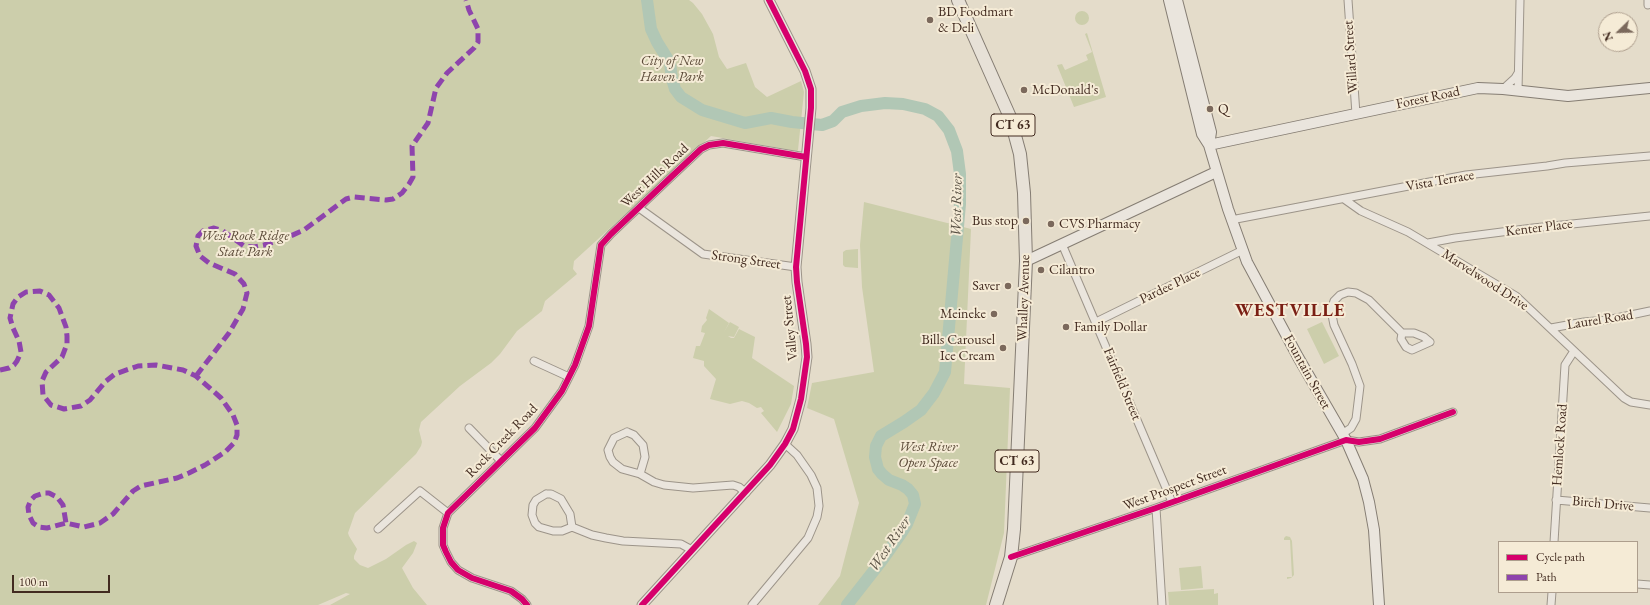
<!DOCTYPE html>
<style>
body{margin:0}
#map{position:relative;width:1650px;height:605px;overflow:hidden;background:#e4dcca;font-family:"EB Garamond",serif}
canvas{display:block}
.legend{position:absolute;left:1498px;top:541px;width:140px;height:52px;box-sizing:border-box;background:#f5ebd6;border:1px solid #ad9e8d;margin:0;padding:5px 7px;list-style:none;font-size:12px;color:#422b20}
.legend li{display:flex;align-items:center;gap:8px;height:20px}
.legend b{width:20px;border:1px solid #ad9e8d}
.north{position:absolute;left:1598px;top:12px;width:40px;height:40px;box-sizing:border-box;background:#f5ebd6;border:1px solid #ad9e8d;border-radius:50%;rotate:247deg;font-size:11px;font-weight:700;line-height:16px;text-align:center;color:#422b20}
.north::after{content:'';display:block;margin:auto;width:14px;height:18px;background:#7b695c;clip-path:polygon(50% 0,100% 100%,50% 72%,0 100%)}
.scale{position:absolute;left:12px;top:575px;width:98px;height:18px;box-sizing:border-box;border:2px solid #422b20;border-top:0;padding-left:5px;font-size:12px;line-height:14px;white-space:nowrap;color:#422b20;-webkit-text-stroke:3px #f5ebd6;paint-order:stroke}
</style>
<div id="map">
<canvas width="1650" height="605"></canvas>
<ul class="legend">
<li><b style="height:5px;background:#d6006c"></b>Cycle path</li>
<li><b style="height:5px;background:#8e44ad"></b>Path</li>
</ul>
<div class="north">N</div>
<div class="scale">100 m</div>
</div>
<script>
const context = document.querySelector('canvas').getContext('2d');
context.lineJoin = 'round';
function fill(path, color) { context.fillStyle = color; context.fill(path, 'evenodd'); }
const poly = rows => new Path2D(rows.map(r => 'M' + r).join(''));
function stroke(path, color, width, dash) { context.strokeStyle = color; context.lineWidth = width; context.lineCap = dash ? 'butt' : 'round'; context.setLineDash(dash || []); context.stroke(path); }
function drawText(font, color, halo, rows, align = 'center') {
  context.font = font + ' "EB Garamond",serif'; context.lineWidth = 4; context.setLineDash([]); context.textBaseline = 'middle'; context.strokeStyle = halo; context.fillStyle = color; for (const [text, x, y, turn = 0] of rows) {
    context.save(); context.translate(x, y); context.rotate((+turn || 0) * Math.PI / 180); context.textAlign = isNaN(turn) ? turn : align; if (halo) context.strokeText(text, 0, 0); context.fillText(text, 0, 0); context.restore();
  }
}
const green = poly([
 [0,0,689,0,693,3,702,14,713,34,719,57,727,69,746,63,755,87,767,97,801,81,804,92,798,150,797,151,711,136,574,261,573,269,577,274,545,301,542,311,517,331,500,354,491,363,460,386,421,422,419,430,422,442,421,446,416,454,355,513,348,533,349,536,357,549,354,556,354,559,360,565,368,568,386,559,406,545,414,541,417,543,413,553,402,568,413,588,427,605,330,605,350,594,346,593,318,605,0,605],
 '1075 18a7 7 0 1 1 14 0a7 7 0 1 1-14 0Z',
 [1087,33,1106,97,1074,107,1057,65,1062,64,1065,70,1088,60,1086,55,1092,52,1085,34],
 [864,202,971,229,964,384,1010,388,1004,533,986,605,818,605,840,576,859,503,834,419,807,408,812,383,874,372,862,287,860,245],
 [858,249,858,268,845,267,843,265,843,252,846,250],
 [709,309,729,323,724,332,730,322,739,327,734,337,728,336,731,338,734,338,739,329,755,337,752,358,794,386,791,404,777,432,761,413,764,411,761,407,757,408,749,403,742,401,730,404,710,399,716,379,704,366,704,361,693,358,696,346,700,346,705,333,701,332,702,326,707,320,706,318],
 [1322,322,1339,356,1324,364,1307,329],
 [1286,536,1290,537,1292,541,1294,575,1291,578,1287,579,1287,577,1292,577,1290,540,1284,540,1284,538],
 [1201,566,1203,588,1181,590,1179,568],
 [1214,589,1214,594,1218,593,1218,605,1169,605,1168,592]
]);
const river = poly([
 [647,0,651,29,657,42,670,63,672,79,675,89,681,97,702,110,745,123,771,118,792,122,822,125,833,121,842,112,861,106,885,103,903,104,925,109,938,116,949,130,957,151,960,174,960,204,945,372,934,393,921,410,904,422,881,436,876,446,875,457,878,469,882,474,889,480,902,485,908,489,913,495,915,504,907,524,902,532,883,559,847,605]
]);
const minor = poly([
 [1348,0,1356,114],
 [1648,0,1648,5],
 [1503,89,1515,78,1518,73],
 [1518,91,1520,0],
 [1344,199,1361,211,1408,232,1516,296,1624,398,1631,402,1650,405],
 [639,208,703,254,796,267],
 [1231,220,1466,175,1547,166,1565,163,1650,156],
 [1428,243,1455,238,1533,228,1650,216],
 [1062,244,1172,502],
 [1096,322,1243,250],
 [1551,328,1584,322,1607,320,1650,311],
 [534,361,569,377],
 [469,428,501,461],
 [627,432,634,435,643,445,645,457,640,474,622,469,613,462,610,457,608,450,614,438,627,432],
 [1342,434,1351,428,1356,419,1360,386,1352,364,1334,325,1331,310,1334,301,1340,295,1348,292,1356,293,1369,300,1402,333,1414,333,1424,337,1430,342,1412,350,1406,347,1401,339,1402,333],
 [640,474,654,482,664,485,693,488,733,485,739,487,746,493],
 [546,494,551,494,561,499,570,514,572,527,562,531,553,531,539,527,535,523,532,515,533,505,536,500,546,494],
 [1556,500,1650,508],
 [1156,508,1162,605],
 [572,527,592,535,606,538,623,541,681,544,692,550],
 [378,529,420,491,448,513],
 [1554,542,1565,365,1574,351],
 [1011,557,1156,508,1346,440,1359,442,1380,439,1453,412],
 [1637,584,1650,585],
 [527,605,522,599,511,591,472,578,458,570,451,562,446,552,443,545,443,528,448,513,452,509,535,428,562,391,575,365,589,326,601,245,611,234,670,178,701,149,709,145,723,143,806,157],
 [752,605,808,538,817,517,819,506,817,488,811,475,797,455,785,444],
 [1551,605,1552,592]
]);
const tertiary = poly([
 [642,605,770,465,785,444,793,429,801,399,807,357,806,344,797,282,796,267,811,108,811,89,805,71,769,0]
]);
const secondary = poly([
 [1169,0,1202,134,1209,145,1228,209,1247,262,1298,357,1346,440,1363,479,1369,502,1374,530,1379,605],
 [1177,0,1211,132,1209,145],
 [1209,145,1478,88,1503,89,1568,96,1650,88],
 [1026,261,1216,172]
]);
const primary = poly([
 [958,0,1010,117,1020,154,1024,193,1026,261,1014,529,1011,557,996,605]
]);
const quiet = poly([
 [0,370,9,368,14,365,17,361,21,352,19,341,13,328,10,318,13,304,18,297,26,292,40,291,49,295,59,308,66,327,67,336,67,344,62,357,46,372,42,381,43,395,51,405,64,409,81,406,90,400,106,381,115,374,138,366,156,365,183,370,196,376,221,398,233,415,237,425,237,435,234,443,225,452,205,465,189,473,177,478,141,486,133,491,113,514,100,523,84,527,66,523,47,528,39,527,33,523,29,515,28,507,31,500,35,496,44,493,49,493,57,497,63,505,66,523],
 [196,376,229,333,243,309,247,293,244,284,235,274,209,263,200,256,196,246,198,236,203,231,214,228,223,231,244,246,254,247,264,245,286,238,304,230,346,199,354,197,386,200,393,199,402,193,409,184,413,177,412,146,428,123,436,88,447,73,474,48,478,42,478,29,469,10,466,0]
]);
const cycleway = poly([
 [1011,557,1156,508,1346,440,1359,442,1380,439,1453,412],
 [527,605,522,599,511,591,472,578,458,570,451,562,446,552,443,545,443,528,448,513,452,509,535,428,562,391,575,365,589,326,601,245,611,234,670,178,701,149,709,145,723,143,806,157],
 [642,605,770,465,785,444,793,429,801,399,807,357,806,344,797,282,796,267,811,108,811,89,805,71,769,0]
]);
const markers = [
 [930,20,4,"#7b695c"],
 [1024,90,4,"#7b695c"],
 [1210,109,4,"#7b695c"],
 [1026,221,4,"#7b695c"],
 [1051,224,4,"#7b695c"],
 [1041,270,4,"#7b695c"],
 [1008,286,4,"#7b695c"],
 [994,314,4,"#7b695c"],
 [1066,327,4,"#7b695c"],
 [1003,348,4,"#7b695c"]
];
const shields = [
 [1013,125,44],
 [1017,461,44]
];
const shieldNames = [
 ["CT 63",1013,125],
 ["CT 63",1017,461]
];
const poiNames = [
 ["BD Foodmart",938,12],
 ["& Deli",938,28],
 ["McDonald's",1032,90],
 ["Q",1218,109],
 ["Bus stop",1018,221,"right"],
 ["CVS Pharmacy",1059,224],
 ["Cilantro",1049,270],
 ["Saver",1000,286,"right"],
 ["Meineke",986,314,"right"],
 ["Family Dollar",1074,327],
 ["Bills Carousel",995,340,"right"],
 ["Ice Cream",995,356,"right"]
];
const streetNames = [
 ["Willard Street",1351,57,-94],
 ["Forest Road",1428,98,-12],
 ["West Hills Road",655,176,-43],
 ["Vista Terrace",1440,181,-10],
 ["Kenter Place",1539,228,-7],
 ["Strong Street",746,260,8],
 ["Marvelwood Drive",1485,280,33],
 ["Pardee Place",1170,286,-26],
 ["Whalley Avenue",1024,298,-88],
 ["Laurel Road",1600,320,-9],
 ["Valley Street",790,328,-96],
 ["Fountain Street",1307,372,61],
 ["Fairfield Street",1122,384,67],
 ["Rock Creek Road",502,441,-46],
 ["Hemlock Road",1560,445,-86],
 ["West Prospect Street",1175,488,-20],
 ["Birch Drive",1603,504,5]
];
const parkNames = [
 ["City of New",672,61],
 ["Haven Park",672,77],
 ["West Rock Ridge",245,236],
 ["State Park",245,252],
 ["West River",928,447],
 ["Open Space",928,463]
];
const waterNames = [
 ["West River",957,205,-89],
 ["West River",890,544,-56]
];
const districtNames = [
 ["WESTVILLE",1290,311]
];
fill(green, '#ccceab');
stroke(river, '#b1c7b5', 12);
stroke(minor, '#9c9489', 9);
stroke(tertiary, '#9c9489', 11);
stroke(secondary, '#857d73', 12);
stroke(primary, '#857d73', 14);
stroke(minor, '#eae5dd', 7);
stroke(tertiary, '#eae5dd', 9);
stroke(secondary, '#eae5dd', 10);
stroke(primary, '#e7e1d7', 12);
stroke(quiet, '#8e44ad', 5, [10, 5]);
stroke(cycleway, '#d6006c', 6);
for (const [x, y, r, color] of markers) { const dot = new Path2D(); dot.arc(x, y, r, 0, 2 * Math.PI); context.fillStyle = color; context.fill(dot); stroke(dot, '#f5ebd6', 1.5); }
for (const [x, y, w] of shields) { const box = new Path2D(); box.roundRect(x - w / 2, y - 11, w, 22, 3); context.fillStyle = '#f5ebd6'; context.fill(box); stroke(box, '#422b20', 1); }
drawText('bold 13px', '#422b20', null, shieldNames);
drawText('14px', '#422b20', '#f5ebd6', poiNames, 'left');
drawText('14px', '#422b20', '#f5ebd6', streetNames);
drawText('italic 14px', '#5a4937', '#f5ebd6', parkNames);
drawText('italic 15px', '#585043', '#f5ebd6', waterNames);
context.letterSpacing = '1px';
drawText('bold 18px', '#7a1f14', '#f5ebd6', districtNames);
context.letterSpacing = '0px';
</script>
